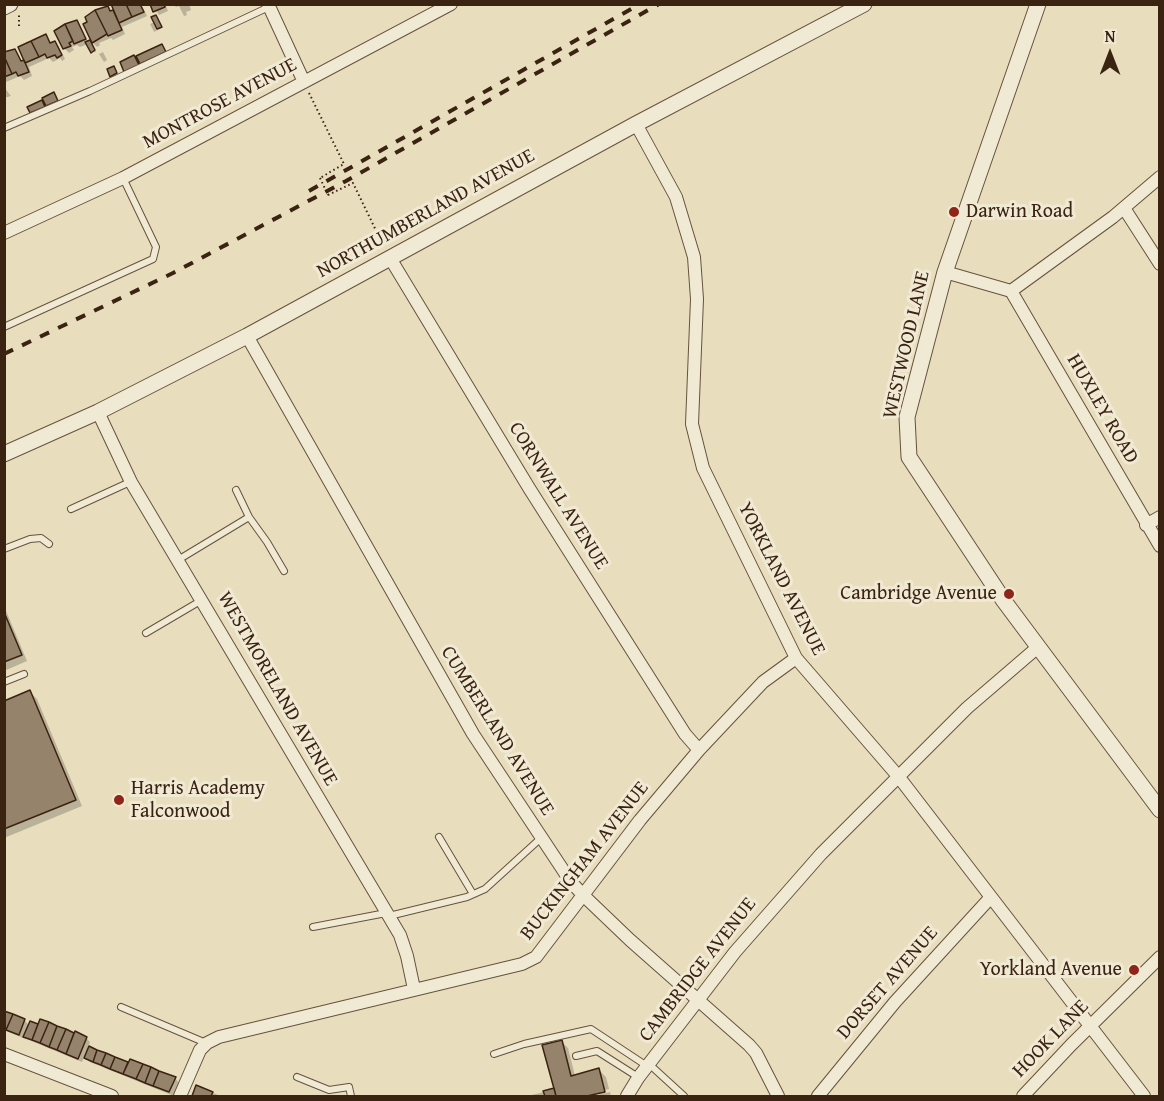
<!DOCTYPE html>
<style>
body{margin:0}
#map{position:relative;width:1164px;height:1101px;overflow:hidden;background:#e8debe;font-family:"Gentium Book Plus",serif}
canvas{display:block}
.frame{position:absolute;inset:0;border:6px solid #3b2312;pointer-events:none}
.north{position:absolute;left:1080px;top:24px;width:60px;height:60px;-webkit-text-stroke:4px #f0ead5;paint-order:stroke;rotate:0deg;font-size:16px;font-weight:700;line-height:24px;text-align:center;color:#3b2312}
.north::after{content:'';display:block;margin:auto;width:21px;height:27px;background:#3b2312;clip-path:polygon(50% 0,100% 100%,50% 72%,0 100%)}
</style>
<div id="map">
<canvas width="1164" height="1101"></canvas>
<div class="frame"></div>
<div class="north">N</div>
</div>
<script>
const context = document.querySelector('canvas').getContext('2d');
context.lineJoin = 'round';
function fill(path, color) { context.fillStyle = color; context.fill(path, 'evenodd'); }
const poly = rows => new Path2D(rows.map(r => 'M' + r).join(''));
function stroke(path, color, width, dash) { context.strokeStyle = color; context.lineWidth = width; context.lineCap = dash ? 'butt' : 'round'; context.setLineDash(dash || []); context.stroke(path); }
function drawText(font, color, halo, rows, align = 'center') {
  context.font = font + ' "Gentium Book Plus",serif'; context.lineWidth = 6; context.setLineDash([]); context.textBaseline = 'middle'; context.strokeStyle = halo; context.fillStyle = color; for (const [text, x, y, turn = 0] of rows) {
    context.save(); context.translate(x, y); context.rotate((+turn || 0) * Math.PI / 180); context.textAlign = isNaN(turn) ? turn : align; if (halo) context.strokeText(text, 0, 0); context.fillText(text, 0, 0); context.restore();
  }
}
const shadow = poly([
 [114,4,141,4,147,16,122,27,125,34,113,40,111,38,99,43,100,45,97,47,93,43,85,25,89,23,91,14,107,7,112,12,115,10],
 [152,4,170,4,166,6,168,11,159,15],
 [173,4,179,4,180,6,189,4,191,10,186,12,187,15,184,16,179,6,176,7],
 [158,18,162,28,154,32,150,24,155,22],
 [76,22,88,42,92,43,96,52,92,52,88,44,80,47,77,45,72,47,74,50,69,53,65,49,56,31],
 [45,36,51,44,55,43,59,47,65,59,62,61,60,58,53,62,49,58,29,67,32,76,24,80,20,76,6,82,4,80,4,54,15,51,22,62],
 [103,52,107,60,104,62,99,54],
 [4,87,11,96,4,98],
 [4,606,27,661,4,671],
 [30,692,37,699,82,806,4,838,4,703],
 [4,1012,25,1021,29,1025,30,1023,39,1026,41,1021,86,1038,90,1042,88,1048,129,1064,175,1078,179,1083,174,1096,90,1062,84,1057,82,1062,29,1040,24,1035,23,1038,4,1030],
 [562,1042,568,1048,575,1076,599,1070,606,1077,609,1089,581,1096,527,1096,553,1090,557,1093],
 [197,1087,221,1096,193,1096],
 [610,1092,611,1096,593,1096]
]);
const building = poly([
 [111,4,126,4,132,17,119,23,111,4],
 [126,4,140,4,144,12,132,17,126,4],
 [150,4,164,4,165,7,153,12,150,4],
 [108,6,110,11,113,10,122,30,108,36,95,10,108,6],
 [95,10,107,34,92,43,83,24,87,22,85,17,95,10],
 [156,15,162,27,157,29,151,17,156,15],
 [77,20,86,39,74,44,65,24,77,20],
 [65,24,73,41,69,43,71,46,63,49,54,31,65,24],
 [46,34,50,43,55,41,62,55,57,58,55,55,47,58,45,54,39,57,31,41,46,34],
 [90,40,95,50,91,53,85,42,90,40],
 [31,41,39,57,25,63,18,47,31,41],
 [162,44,166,52,140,64,136,56,162,44],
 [15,49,21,61,24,60,29,72,18,76,16,72,12,74,4,56,4,52,15,49],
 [134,55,139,65,124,72,120,62,134,55],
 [4,56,12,74,4,77,4,56],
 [114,66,117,73,110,77,107,69,114,66],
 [54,92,58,101,46,106,42,98,54,92],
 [42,100,45,107,30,113,27,107,42,100],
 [4,612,22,655,4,662,4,612],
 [30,690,76,800,4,829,4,701,30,690],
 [4,1011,13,1014,6,1030,4,1029,4,1011],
 [13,1014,25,1019,19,1035,6,1030,13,1014],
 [40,1019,49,1022,40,1043,32,1040,40,1019],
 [30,1021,38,1024,32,1040,23,1037,30,1021],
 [49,1022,57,1026,49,1047,40,1043,49,1022],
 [57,1026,66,1029,57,1050,49,1047,57,1026],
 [66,1029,74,1033,66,1054,57,1050,66,1029],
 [75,1031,87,1037,78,1059,66,1054,75,1031],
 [562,1040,571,1076,599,1068,605,1092,587,1096,556,1096,542,1045,562,1040],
 [89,1046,97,1050,93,1062,84,1058,89,1046],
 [97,1050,106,1053,101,1065,93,1062,97,1050],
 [106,1053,115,1057,110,1069,101,1065,106,1053],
 [115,1057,128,1062,123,1074,110,1069,115,1057],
 [130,1059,143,1064,136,1079,123,1074,130,1059],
 [143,1064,151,1067,145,1083,136,1079,143,1064],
 [151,1067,159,1071,153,1086,145,1083,151,1067],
 [159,1071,176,1077,169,1092,153,1086,159,1071],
 [196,1085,213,1092,211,1096,192,1096,196,1085],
 [554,1088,556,1096,545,1096,543,1091,554,1088]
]);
const path = poly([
 [19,26,19,13],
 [309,93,344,164,320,178],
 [328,195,353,183,384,247]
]);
const service = poly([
 [4,128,90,91,271,6],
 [4,327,153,259,156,247,123,178],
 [71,509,130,482],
 [249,517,267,542,284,571],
 [4,549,30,539,41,538,49,544],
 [178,560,249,517,236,490],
 [146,633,202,600],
 [4,682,24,674],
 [439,837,473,894],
 [389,916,467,897,485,889,541,838],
 [313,927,386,913],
 [121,1007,206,1043],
 [494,1054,524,1044,591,1029,647,1066],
 [576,1056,597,1051,638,1077],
 [649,1064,684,1096],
 [297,1077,329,1090,349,1087,351,1096]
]);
const minor = poly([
 [268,4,304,82],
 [636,124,676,197,694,257,697,299,692,424,703,468,796,658,898,776,1144,1096],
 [1124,208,1160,264],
 [4,233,123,178,451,4],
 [390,258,529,488,685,734,699,750],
 [945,272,1011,291],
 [1011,291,1160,546],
 [1011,291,1113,217,1160,177],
 [247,336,473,734,571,882,584,896,630,940,749,1045,756,1053,778,1096],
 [98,412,131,482,400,935,407,956,414,989],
 [1146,525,1160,517],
 [4,1054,112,1096],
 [180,1096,200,1050,207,1043,219,1037,522,964,536,957,640,820,699,750,763,682,796,658],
 [627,1096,638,1078,735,952,821,854,967,708,1038,647],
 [818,1096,895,1002,991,897],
 [1023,1096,1071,1045,1160,957]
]);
const tertiary = poly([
 [1038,4,945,272,907,417,909,457,1004,601,1160,810],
 [4,7,10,4],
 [4,454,98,412,247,336,636,124,864,4]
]);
const rail = poly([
 [309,191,640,4],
 [4,354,173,273,346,181,659,4]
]);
const pathBridge = poly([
 [320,178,328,195]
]);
const markers = [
 [954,212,6,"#8f2418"],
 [1009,594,6,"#8f2418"],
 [119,800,6,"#8f2418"],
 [1134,970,6,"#8f2418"]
];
const streetNames = [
 ["MONTROSE AVENUE",220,104,-28],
 ["NORTHUMBERLAND AVENUE",426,214,-29],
 ["WESTWOOD LANE",907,345,-77],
 ["HUXLEY ROAD",1102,409,60],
 ["CORNWALL AVENUE",558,496,58],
 ["YORKLAND AVENUE",781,579,63],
 ["WESTMORELAND AVENUE",277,689,60],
 ["CUMBERLAND AVENUE",497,731,58],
 ["BUCKINGHAM AVENUE",585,861,-52],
 ["CAMBRIDGE AVENUE",698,970,-52],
 ["DORSET AVENUE",888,983,-49],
 ["HOOK LANE",1051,1039,-46]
];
const poiNames = [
 ["Darwin Road",966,212],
 ["Cambridge Avenue",997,594,"right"],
 ["Harris Academy",131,789],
 ["Falconwood",131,812],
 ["Yorkland Avenue",1122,970,"right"]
];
fill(shadow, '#0003');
fill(building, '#95846b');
stroke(building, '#3b2312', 1.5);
stroke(service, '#66523d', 8);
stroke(minor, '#66523d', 14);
stroke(tertiary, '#66523d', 17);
stroke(path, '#3b2312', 2, [1.5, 3]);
stroke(service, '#f0ead5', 6);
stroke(minor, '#f0ead5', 12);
stroke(tertiary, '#f0ead5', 15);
stroke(rail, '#3b2312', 4, [10, 10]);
stroke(pathBridge, '#3b2312', 2, [1.5, 3]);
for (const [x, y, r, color] of markers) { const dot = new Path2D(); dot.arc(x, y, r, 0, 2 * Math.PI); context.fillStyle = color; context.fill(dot); stroke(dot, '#f0ead5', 2); }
drawText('20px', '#3b2312', '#f0ead5', streetNames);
drawText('20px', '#3b2312', '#f0ead5', poiNames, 'left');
</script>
